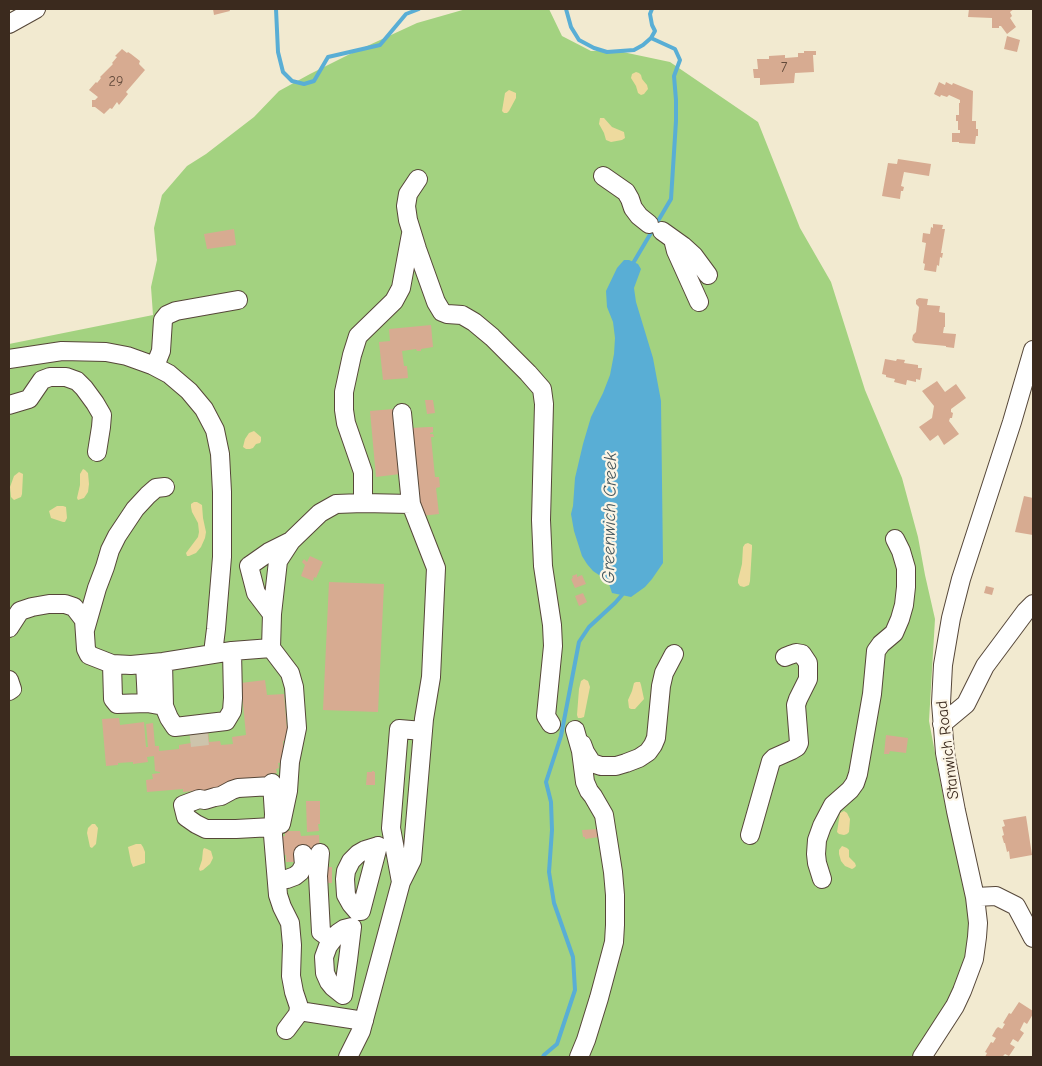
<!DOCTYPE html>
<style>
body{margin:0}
#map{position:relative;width:1042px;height:1066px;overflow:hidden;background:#f2ead0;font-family:"Comic Neue",sans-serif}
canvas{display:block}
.frame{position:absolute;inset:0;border:10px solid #3b2a1e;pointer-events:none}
</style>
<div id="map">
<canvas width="1042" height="1066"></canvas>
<div class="frame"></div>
</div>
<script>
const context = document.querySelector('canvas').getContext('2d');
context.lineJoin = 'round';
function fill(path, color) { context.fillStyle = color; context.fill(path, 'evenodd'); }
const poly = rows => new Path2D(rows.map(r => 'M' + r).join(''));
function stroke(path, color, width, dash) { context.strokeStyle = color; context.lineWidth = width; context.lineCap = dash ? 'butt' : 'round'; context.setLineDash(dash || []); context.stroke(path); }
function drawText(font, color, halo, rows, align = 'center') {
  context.font = font + ' "Comic Neue",sans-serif'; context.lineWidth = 4.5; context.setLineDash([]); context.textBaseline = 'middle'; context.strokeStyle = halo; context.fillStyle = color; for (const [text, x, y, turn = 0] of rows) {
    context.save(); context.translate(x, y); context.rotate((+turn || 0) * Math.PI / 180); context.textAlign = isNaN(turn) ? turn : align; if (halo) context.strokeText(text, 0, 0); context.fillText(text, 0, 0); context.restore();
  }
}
const green = poly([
 [466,9,549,9,562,36,591,51,618,51,670,62,758,122,800,228,831,282,865,390,902,478,918,537,925,575,935,619,929,721,943,795,962,875,972,931,967,966,951,999,913,1057,9,1057,9,344,153,315,151,287,157,260,154,228,162,195,187,166,206,154,254,117,279,91,310,74,352,53,417,23]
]);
const sand = poly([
 [636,72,639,73,641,75,642,79,647,85,648,89,644,94,641,95,638,93,636,86,631,78,632,74],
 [509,90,516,93,516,98,509,111,507,113,504,113,502,111,505,93],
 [600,118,604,118,612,127,624,132,625,138,622,140,611,142,606,140,604,133,599,124],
 [254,431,261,437,261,441,260,443,256,444,253,448,250,449,246,449,243,447,245,439,249,433],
 [83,469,85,470,88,473,89,484,88,492,84,498,78,500,77,498,80,485,80,474],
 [19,472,23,474,22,494,21,497,14,500,11,497,10,487,14,476],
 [194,502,197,502,202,505,203,518,206,532,205,538,201,547,196,553,189,556,187,556,186,553,198,537,199,532,198,523,192,512,191,507,191,504],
 [57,506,63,506,66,507,67,518,65,522,63,522,51,518,49,511],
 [748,543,752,545,752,548,750,581,749,585,744,587,740,586,738,583,738,580,742,564,743,547,745,544],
 [584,679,588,681,590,687,584,717,581,718,578,718,577,715,579,689,581,681],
 [636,682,640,682,641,685,644,699,635,709,631,709,629,708,628,700,632,691,634,683],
 [844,811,847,813,850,819,849,832,847,834,844,835,839,834,837,832,840,813],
 [92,824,95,824,98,828,96,844,92,848,90,847,87,833,88,828],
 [136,844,141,844,143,847,145,852,145,863,133,867,131,862,128,847],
 [842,846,847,848,849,850,849,857,855,863,856,866,854,868,852,869,845,866,841,861,839,854,839,850],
 [204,848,207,849,211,851,213,858,210,864,203,870,200,871,199,869,202,860,203,850]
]);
const water = poly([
 [624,260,629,260,638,264,641,269,634,288,636,302,653,358,661,401,663,563,652,579,645,587,631,597,612,593,608,581,593,571,587,564,582,556,574,531,571,514,573,506,575,478,583,444,591,417,603,393,610,375,614,354,615,338,613,322,607,307,606,291,617,268]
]);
const stream = poly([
 [276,9,278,52,283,72,292,81,304,84,314,81,328,57,380,45,406,14,419,9],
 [566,9,571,27,579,40,594,48,607,52,634,50,643,45,651,38,655,31,652,25,650,14,652,9],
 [632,265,671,199,676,121,676,100,674,76,680,60,675,49,651,38],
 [543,1057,544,1055,557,1044,575,990,573,957,554,903,549,872,552,830,551,802,546,782,561,736,579,642,589,627,615,603,622,595,622,592]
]);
const building = poly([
 [213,9,229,9,230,11,214,15],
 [969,9,1014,9,1010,12,1012,16,1010,18,1016,27,1007,34,1001,26,999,26,999,28,992,28,992,18,968,17],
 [1007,36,1020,40,1017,52,1004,49],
 [122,49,127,53,128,52,131,54,140,61,139,64,145,70,126,92,128,94,119,105,117,102,112,109,110,108,104,114,95,107,92,107,92,100,95,100,98,97,89,90,96,82,97,83,101,78,100,77,113,64,112,63,117,57,115,56],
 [804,51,816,51,816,55,813,55,814,72,795,73,794,83,760,85,760,78,754,78,753,69,758,69,757,59,769,59,769,56,785,55,785,58,798,57,798,53,804,53],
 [939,82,945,85,946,82,952,85,953,83,973,91,972,121,976,121,976,129,978,129,978,136,976,136,975,144,959,143,959,142,952,142,952,133,960,133,960,130,958,130,958,121,956,121,956,115,959,115,959,103,960,103,960,100,949,95,947,97,941,95,940,97,934,94],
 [898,159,931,164,929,176,904,172,901,186,904,187,903,191,901,191,900,199,882,196,888,163,897,164],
 [933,224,943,225,942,229,945,229,941,253,943,253,942,258,940,257,939,266,937,265,936,272,924,270,925,264,923,263,926,243,922,242,923,233,930,234,931,227,933,228],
 [234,229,236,245,207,249,204,234],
 [919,298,928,299,927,305,940,306,939,312,945,313,945,327,944,327,943,333,956,334,954,348,946,347,946,346,915,343,912,340,913,335,916,332,919,307,916,304,916,300],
 [431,325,433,347,421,349,421,351,417,351,416,349,402,351,404,366,407,366,408,378,383,380,379,342,390,341,389,329],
 [885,359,896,361,897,359,905,360,904,363,918,365,918,368,922,368,920,380,916,379,916,382,907,380,906,385,894,382,895,379,886,377,886,375,882,374],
 [937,381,945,392,956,384,966,398,951,409,951,412,953,413,952,418,950,418,949,421,959,434,944,445,938,435,930,441,919,427,932,418,934,406,922,391],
 [425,400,433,400,435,413,427,414],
 [393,409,400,474,376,477,370,411],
 [429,427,433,427,433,432,430,433,430,434,433,434,434,437,431,437,435,477,439,477,440,487,436,488,439,514,421,516,411,428],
 [1024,496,1033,498,1033,535,1015,532],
 [310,556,323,562,316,578,314,577,313,581,301,576,305,565,302,562,304,559,307,562],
 [577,574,577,577,582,575,586,584,575,588,571,579,573,578,572,576],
 [329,582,384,584,378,712,323,710],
 [986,586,994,588,992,595,984,593],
 [583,593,587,602,579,606,575,596],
 [265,680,267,695,284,694,288,740,283,741,285,762,278,763,279,768,276,769,277,773,267,774,268,780,225,788,183,792,183,789,147,792,146,780,153,779,152,774,160,773,160,772,155,771,154,756,147,757,148,762,133,764,133,762,118,763,118,765,106,766,102,719,119,718,120,725,144,722,146,747,148,747,146,724,153,723,155,746,159,746,159,751,179,749,179,745,191,743,189,731,208,729,209,742,220,741,221,745,233,744,232,737,246,735,241,683],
 [886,735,908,738,906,753,890,751,889,754,884,754],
 [372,771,374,771,374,772,375,772,375,785,366,785,367,772,372,772],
 [306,801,320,801,320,824,318,824,319,831,307,832],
 [1026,816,1032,855,1010,859,1009,851,1007,852,1005,843,1004,843,1002,836,1004,835,1002,827,1005,826,1003,820],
 [598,829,599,837,585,839,585,837,583,837,582,830],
 [285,831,300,831,301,836,319,835,320,853,297,862,286,862,286,855,281,855,280,836,285,836],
 [320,867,332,867,332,883,328,883,328,889,322,889],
 [1019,1002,1033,1011,1033,1014,1027,1024,1024,1022,1020,1030,1024,1033,1018,1042,1013,1039,1010,1044,1015,1047,1009,1056,1005,1054,1002,1057,985,1057,987,1053,985,1052,991,1042,993,1043,996,1038,992,1036,996,1029,998,1027,1002,1029,1005,1024,1003,1023,1009,1013,1011,1014]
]);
const minorTunnel = poly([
 [190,738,208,736]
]);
const minor = poly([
 [9,24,36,9],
 [603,176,626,192,630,199,633,208,639,216,649,224],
 [418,179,408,194,406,206,408,220,417,249,436,302,442,312,447,314,462,315,474,322,492,337,528,373,542,389,544,404,541,520,543,566,552,625,553,646,546,716,551,724],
 [662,231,683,246,694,256,708,275],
 [673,239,676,251,699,302],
 [9,359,62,351,106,352,127,356,152,365,169,374,189,391,204,409,215,430,220,454,222,492,222,557,216,629,213,653],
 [155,366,161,351,163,320,167,315,176,311,238,300],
 [9,405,29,399,42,380,50,377,66,377,77,381,84,388,95,403,102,415,101,427,97,452],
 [363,503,363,472,346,423,344,410,344,392,352,355,358,336,394,301,401,288,411,234],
 [249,566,256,593,272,614],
 [249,566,269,552,289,542],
 [9,628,20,611,32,607,49,604,65,604,74,607,84,620,86,649,89,655,112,664,131,665,163,662,232,651,271,648,272,614,278,561,291,541,320,513,336,504,363,503,411,504],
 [85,630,97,588,105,567,110,550,117,536,135,509,148,495,156,488,165,487],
 [271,648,290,673,294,687,297,728,290,762,288,791,281,824],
 [163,662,164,706,169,718,175,727,226,721,232,711,233,698,232,651],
 [112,664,113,699,117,704,147,703,164,706],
 [145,664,147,703],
 [9,680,12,689,9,691],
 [942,724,966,704,985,666,1026,611,1033,604],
 [575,730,581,751,585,782,589,791,593,796,604,815,613,872,615,895,615,925,614,942,599,998,586,1040,579,1057],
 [582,744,585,752,592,763,601,766,616,766,626,763,639,758,648,752,653,745,656,738,661,686,664,673,674,654],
 [272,783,274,814,273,835,278,895,282,907,290,923,292,945,291,976,294,992,299,1007,298,1014,286,1030],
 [272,786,238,788,232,790,221,796,215,797,205,800,199,799,183,805,186,817,196,824,206,829,236,829,273,827],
 [750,835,771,761,774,758,792,750,797,747,799,743,796,705,798,699,808,679,808,663,802,654,796,653,790,655,785,657],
 [378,846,361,911,357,911,351,904,346,895,345,879,346,871,351,861,358,854,365,850,378,846],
 [320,853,318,876,321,932,332,940],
 [822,879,817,863,816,854,817,840,822,826,833,805,850,790,855,783,858,774,872,694,876,651,881,644,894,633,900,619,904,605,906,587,906,568,901,551,895,539],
 [278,881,287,879,295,876,300,872,304,865,303,854],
 [401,882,391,828,399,729,423,731],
 [975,897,996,896,1016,906,1033,938],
 [352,927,348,960,343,995,333,987,329,982,325,973,324,957,328,946,338,933,344,929,352,927],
 [299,1011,364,1021],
 [348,1057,361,1031,401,882,412,860,424,719,431,677,436,568,411,504,402,413],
 [922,1057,955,1006,962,991,974,959,977,937,978,923,975,897,956,811,945,753,941,703,943,665,951,618,961,579,1012,422,1033,350]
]);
const numberNames = [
 ["7",784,68],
 ["29",116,82]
];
const streetNames = [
 ["Stanwich Road",948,750,-97]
];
const waterNames = [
 ["Greenwich Creek",610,518,-89]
];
fill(green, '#a3d280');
fill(sand, '#eeda9e');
fill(water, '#59aed5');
stroke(stream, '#59aed5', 4);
fill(building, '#d7ab91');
stroke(minorTunnel, '#cdc4ac', 18, [18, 9]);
stroke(minor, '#564739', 20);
stroke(minor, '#fff', 18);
drawText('14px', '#624a3b', null, numberNames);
drawText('16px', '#3b2a1e', '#fcf5e5', streetNames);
drawText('italic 18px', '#46585e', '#fcf5e5', waterNames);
</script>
